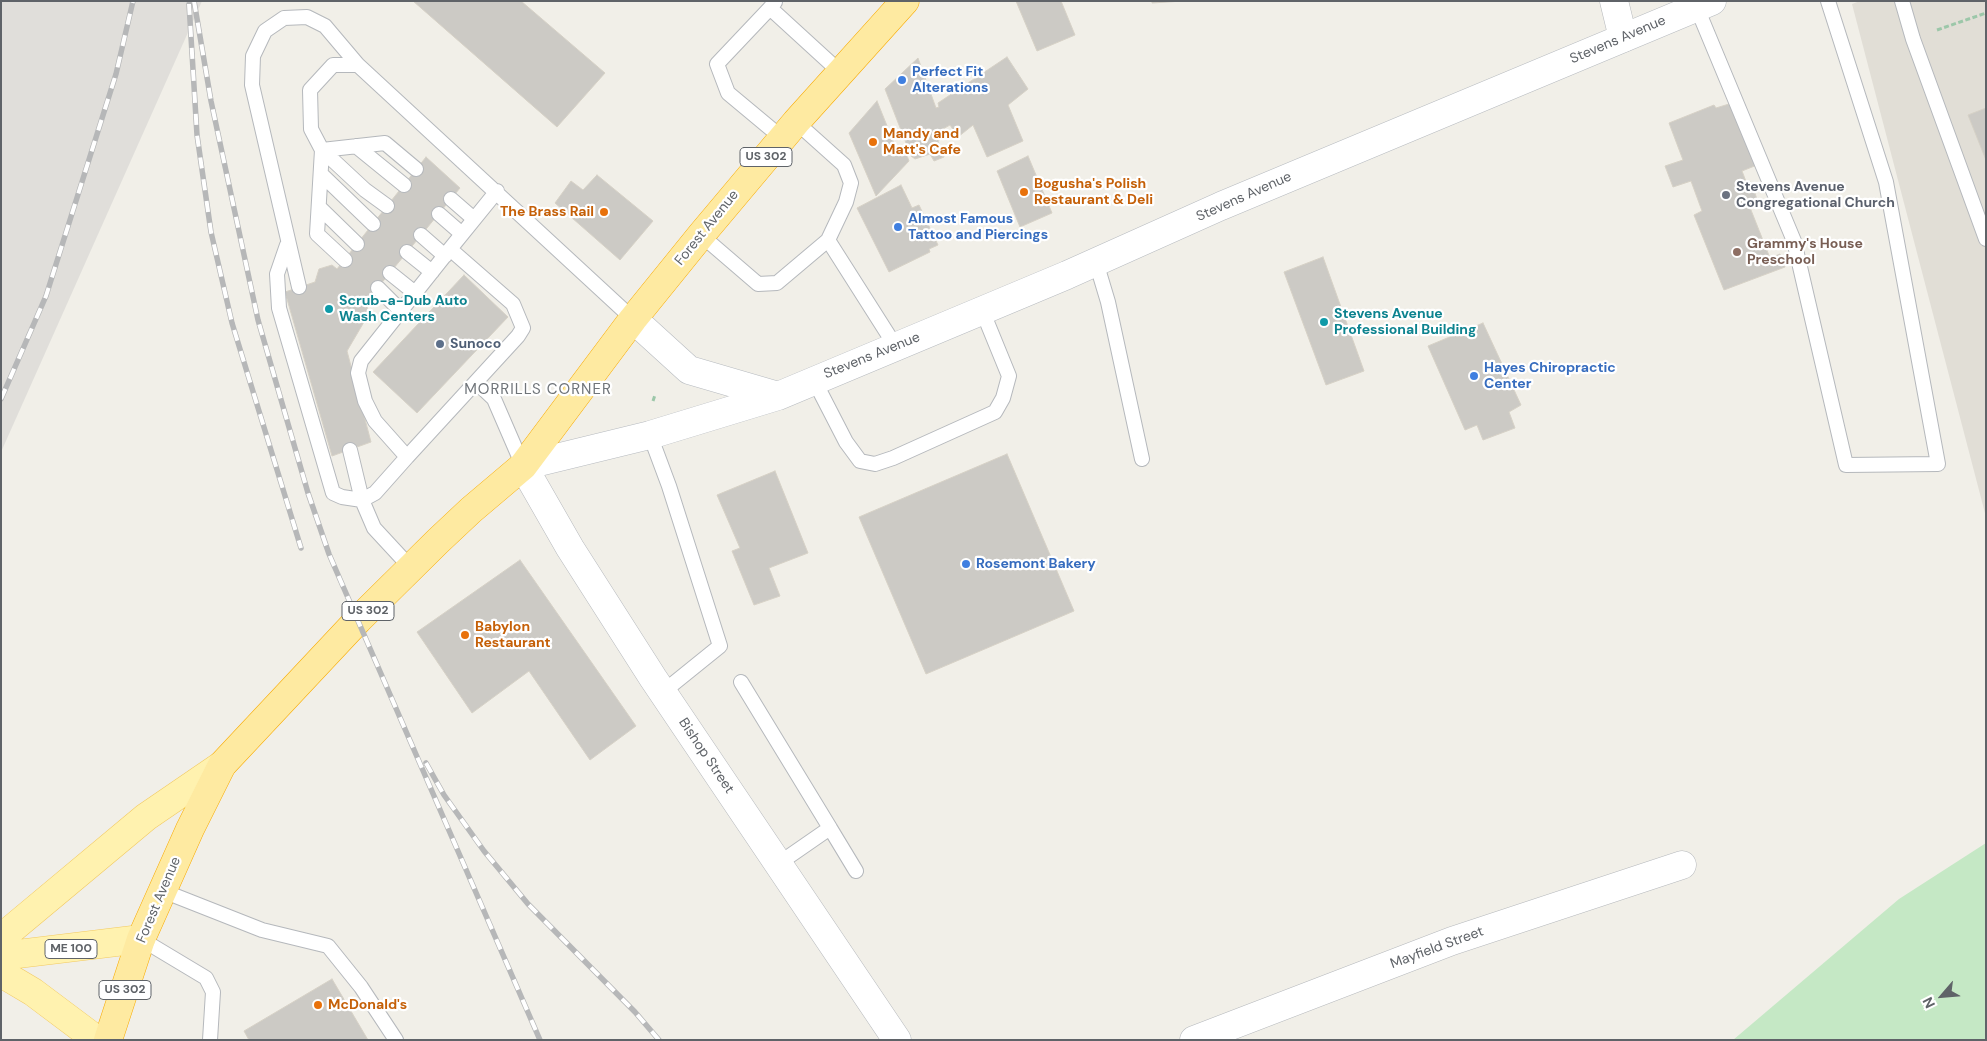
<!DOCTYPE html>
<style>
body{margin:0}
#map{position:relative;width:1987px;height:1041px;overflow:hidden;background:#f1efe8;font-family:"DM Sans",sans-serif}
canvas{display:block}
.frame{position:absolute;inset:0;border:2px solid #5f6368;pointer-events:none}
.north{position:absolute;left:1917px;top:971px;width:50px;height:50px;-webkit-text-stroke:4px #fff;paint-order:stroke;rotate:243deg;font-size:14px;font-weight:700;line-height:20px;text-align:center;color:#5f6368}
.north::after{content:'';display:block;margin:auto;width:18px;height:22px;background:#5f6368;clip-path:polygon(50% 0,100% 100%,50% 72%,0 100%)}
</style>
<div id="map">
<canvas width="1987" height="1041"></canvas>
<div class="frame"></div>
<div class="north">N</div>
</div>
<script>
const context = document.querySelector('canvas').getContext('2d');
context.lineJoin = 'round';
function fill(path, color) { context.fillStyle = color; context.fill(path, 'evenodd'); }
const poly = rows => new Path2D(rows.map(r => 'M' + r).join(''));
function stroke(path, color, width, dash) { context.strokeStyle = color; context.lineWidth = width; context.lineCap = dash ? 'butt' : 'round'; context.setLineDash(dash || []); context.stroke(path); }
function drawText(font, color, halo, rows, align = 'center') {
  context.font = font + ' "DM Sans",sans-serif'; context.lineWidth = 4.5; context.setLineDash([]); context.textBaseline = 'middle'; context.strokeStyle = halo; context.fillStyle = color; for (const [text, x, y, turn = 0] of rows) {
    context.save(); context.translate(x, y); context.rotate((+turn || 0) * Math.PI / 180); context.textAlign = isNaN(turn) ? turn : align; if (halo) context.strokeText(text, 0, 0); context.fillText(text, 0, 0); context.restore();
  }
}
const industrial = poly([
 [1,1,202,1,1,452]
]);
const education = poly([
 [1860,1,1986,1,1986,517,1852,4]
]);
const green = poly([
 [1986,843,1986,1040,1733,1040,1899,899]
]);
const building = poly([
 [413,1,521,1,605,73,557,127,413,1],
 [1016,1,1061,1,1075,35,1037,51,1016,1],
 [1152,1,1183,1,1152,3,1152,1],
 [1007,57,1028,89,1008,105,1023,141,987,157,973,125,958,137,950,125,941,130,944,137,938,141,944,157,934,161,930,154,915,159,911,156,885,89,918,58,936,108,939,107,938,103,1007,57],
 [877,101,898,153,905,150,909,161,876,196,849,133,877,101],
 [1729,104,1757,165,1742,171,1747,184,1751,182,1758,202,1749,205,1770,258,1780,254,1785,267,1724,290,1694,215,1702,211,1691,181,1673,187,1665,166,1683,160,1669,123,1714,105,1716,108,1729,104],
 [1986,108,1986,160,1968,115,1986,108],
 [1028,156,1052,213,1020,227,997,171,1028,156],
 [426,157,460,188,370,297,364,322,347,351,371,442,332,456,285,292,315,282,319,269,332,265,337,269,426,157],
 [597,175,653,221,620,260,555,203,571,181,583,190,597,175],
 [901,185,912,208,919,205,938,245,929,249,930,252,889,272,857,208,901,185],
 [1323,257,1364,371,1326,385,1284,272,1323,257],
 [464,275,508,317,417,413,373,372,464,275],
 [1483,323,1521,405,1509,412,1515,428,1483,440,1477,425,1465,430,1428,346,1483,323],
 [1007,454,1074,611,926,674,859,517,1007,454],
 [775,471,808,553,769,568,780,596,754,605,732,551,740,548,717,495,775,471],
 [520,560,636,726,590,760,529,671,472,713,417,632,520,560],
 [332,979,368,1040,249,1040,244,1031,332,979]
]);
const path = poly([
 [1937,30,1986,13],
 [653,401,655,395],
 [1985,966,1986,966]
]);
const service = poly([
 [1902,1,1913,39,1986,239],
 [775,2,770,8,840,72],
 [770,8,717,64,728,93,782,138],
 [1697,8,1794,241,1846,465,1938,464,1886,182,1828,1],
 [358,65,333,65,310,90,311,129,322,150,365,190,387,206],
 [796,122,844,165,851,183,846,202,828,240],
 [356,146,404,185],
 [322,150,317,234,345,260],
 [322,150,385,143,416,169],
 [321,174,373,224],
 [451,199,474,219],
 [319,207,357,244],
 [439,214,462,234],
 [421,235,445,256],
 [701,235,758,284,777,283,828,240,896,347],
 [287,245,277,274,279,308,333,493,342,497,362,500,375,493,407,457],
 [450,249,513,304,523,328,518,336,407,457,375,421,365,401,358,373,361,361,450,249,497,191],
 [407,252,432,272],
 [1096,262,1108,302,1142,459],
 [390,273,415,293],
 [299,287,252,85,253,56,265,31,284,18,307,17,325,26,358,65,633,319],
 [378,288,401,311],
 [814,380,846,442,860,461,875,464,893,458,995,412,1003,398,1009,376,982,310],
 [476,382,494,399,523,466],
 [650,435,669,486,720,646,663,692],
 [350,450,362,500,374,528,411,568],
 [741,682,830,828],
 [778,864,830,828,856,871],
 [163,891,262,930,328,946,361,987,396,1040],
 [141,939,206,978,213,992,210,1040]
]);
const minor = poly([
 [1614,1,1623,38],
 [523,466,570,548,653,678,897,1040],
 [1194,1040,1452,941,1682,865]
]);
const secondary = poly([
 [633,319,689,370,778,396],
 [523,466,650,435,778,396,1067,275,1221,206,1712,1]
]);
const primary = poly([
 [1,938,146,817,222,765],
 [1,956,141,939],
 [1,973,33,992,97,1040]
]);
const trunk = poly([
 [108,1040,141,939,190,829,222,765,358,620,438,541,471,510,523,466,633,319,701,235,796,122,905,1]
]);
const rail = poly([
 [194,1,211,101,258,320,308,493,329,554,540,1040],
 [189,4,197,135,211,232,232,323,301,548],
 [1,399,46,296,116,74,133,1],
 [426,763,444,795,484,851,528,904,635,1012,659,1040]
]);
const markers = [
 [902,80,5,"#3f7fe0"],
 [873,142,5,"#e8710a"],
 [1024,192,5,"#e8710a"],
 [1726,195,5,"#6b7280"],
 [604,212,5,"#e8710a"],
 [898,227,5,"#3f7fe0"],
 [1737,252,5,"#8d6e63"],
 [329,309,5,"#0f9aa8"],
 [1324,322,5,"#0f9aa8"],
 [440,344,5,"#5c6f8a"],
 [1474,376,5,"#3f7fe0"],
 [966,564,5,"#3f7fe0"],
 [465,635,5,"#e8710a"],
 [318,1005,5,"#e8710a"]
];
const shields = [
 [766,157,52],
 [368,611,52],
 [71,949,52],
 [125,990,52]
];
const shieldNames = [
 ["US 302",766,157],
 ["US 302",368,611],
 ["ME 100",71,949],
 ["US 302",125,990]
];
const streetNames = [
 ["Stevens Avenue",1618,40,-23],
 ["Stevens Avenue",1244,197,-24],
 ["Forest Avenue",707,228,-51],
 ["Stevens Avenue",872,356,-22],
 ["Bishop Street",706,756,56],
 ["Forest Avenue",159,900,-67],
 ["Mayfield Street",1437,948,-20]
];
const shopNames = [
 ["Perfect Fit",912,72],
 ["Alterations",912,88],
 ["Almost Famous",908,219],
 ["Tattoo and Piercings",908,235],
 ["Hayes Chiropractic",1484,368],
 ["Center",1484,384],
 ["Rosemont Bakery",976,564]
];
const foodNames = [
 ["Mandy and",883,134],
 ["Matt's Cafe",883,150],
 ["Bogusha's Polish",1034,184],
 ["Restaurant & Deli",1034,200],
 ["The Brass Rail",594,212,"right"],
 ["Babylon",475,627],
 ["Restaurant",475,643],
 ["McDonald's",328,1005]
];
const worshipNames = [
 ["Stevens Avenue",1736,187],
 ["Congregational Church",1736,203]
];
const educationNames = [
 ["Grammy's House",1747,244],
 ["Preschool",1747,260]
];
const cultureNames = [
 ["Scrub-a-Dub Auto",339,301],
 ["Wash Centers",339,317],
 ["Stevens Avenue",1334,314],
 ["Professional Building",1334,330]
];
const serviceNames = [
 ["Sunoco",450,344]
];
const neighbourhoodNames = [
 ["MORRILLS CORNER",538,390]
];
fill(industrial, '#e0deda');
fill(education, '#e1ded6');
fill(green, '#c5e8c5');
fill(building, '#cccac5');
stroke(building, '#d6d1c6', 1);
stroke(service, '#b5b8bc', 16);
stroke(minor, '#b5b8bc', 29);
stroke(secondary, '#b6babf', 29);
stroke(primary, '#f2c960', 29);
stroke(trunk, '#f9ab00', 29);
stroke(path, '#9cc7a9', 3, [5, 2.5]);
stroke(service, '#fff', 14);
stroke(minor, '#fff', 28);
stroke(secondary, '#fff', 28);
stroke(primary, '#fff2af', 28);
stroke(trunk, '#feeaa1', 28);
stroke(rail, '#b6b7b8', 5.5);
stroke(rail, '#fff', 4, [11]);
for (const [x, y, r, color] of markers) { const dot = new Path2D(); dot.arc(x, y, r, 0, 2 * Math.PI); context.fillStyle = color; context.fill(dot); stroke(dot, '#fff', 2); }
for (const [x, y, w] of shields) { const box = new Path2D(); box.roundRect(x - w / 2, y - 9.5, w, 19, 4); context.fillStyle = '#fff'; context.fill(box); stroke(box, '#5f6368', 1); }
drawText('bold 12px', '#5f6368', null, shieldNames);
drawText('14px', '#5f6368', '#fff', streetNames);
drawText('bold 14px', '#366cbe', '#fff', shopNames, 'left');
drawText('bold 14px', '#c56008', '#fff', foodNames, 'left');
drawText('bold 14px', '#5b616d', '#fff', worshipNames, 'left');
drawText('bold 14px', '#785e54', '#fff', educationNames, 'left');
drawText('bold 14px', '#0d838f', '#fff', cultureNames, 'left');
drawText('bold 14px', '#4e5e75', '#fff', serviceNames, 'left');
context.letterSpacing = '1px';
drawText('15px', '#70757a', '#fff', neighbourhoodNames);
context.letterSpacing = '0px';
</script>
